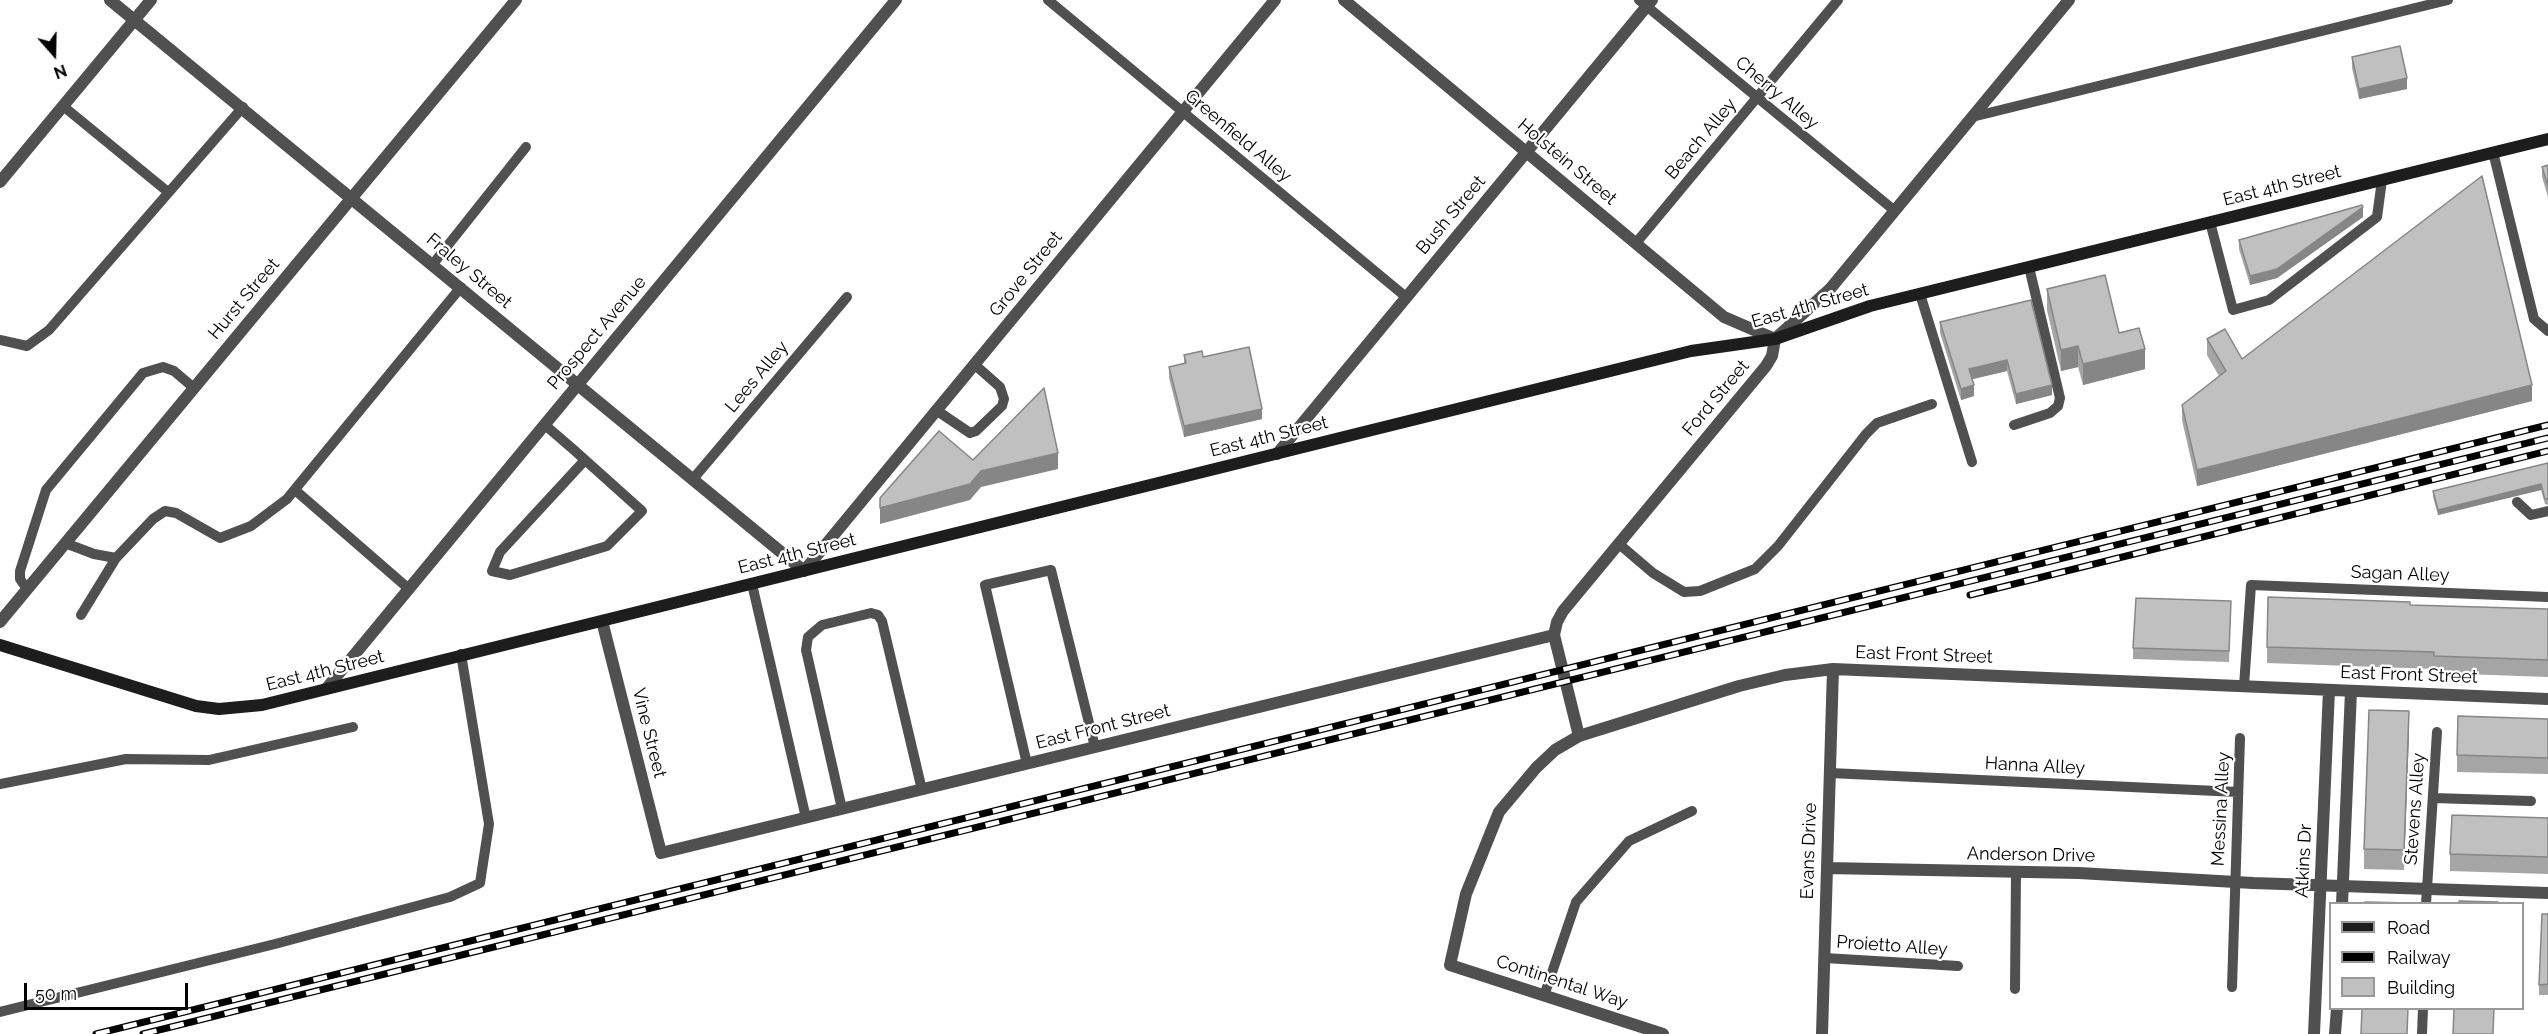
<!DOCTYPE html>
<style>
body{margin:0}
#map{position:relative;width:2548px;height:1034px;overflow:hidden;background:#fff;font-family:Raleway,sans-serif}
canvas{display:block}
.legend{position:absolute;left:2329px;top:902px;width:195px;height:108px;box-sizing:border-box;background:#fff;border:2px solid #999;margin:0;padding:8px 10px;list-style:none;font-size:18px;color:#000}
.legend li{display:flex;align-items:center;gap:12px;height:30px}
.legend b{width:30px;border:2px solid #999}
.north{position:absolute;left:24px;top:24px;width:60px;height:60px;-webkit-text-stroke:4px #fff;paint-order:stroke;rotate:160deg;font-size:16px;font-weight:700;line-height:24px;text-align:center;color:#000}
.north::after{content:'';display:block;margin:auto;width:21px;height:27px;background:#000;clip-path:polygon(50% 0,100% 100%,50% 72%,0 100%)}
.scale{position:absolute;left:24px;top:983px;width:164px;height:27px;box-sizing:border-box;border:3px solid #000;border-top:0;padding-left:8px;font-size:18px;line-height:21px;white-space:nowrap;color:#000;-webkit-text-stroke:4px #fff;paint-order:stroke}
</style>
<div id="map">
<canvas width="2548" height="1034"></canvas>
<ul class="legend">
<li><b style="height:8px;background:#1d1d1d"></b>Road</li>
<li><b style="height:8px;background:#000"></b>Railway</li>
<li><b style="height:16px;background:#c0c0c0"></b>Building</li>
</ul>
<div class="north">N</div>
<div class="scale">50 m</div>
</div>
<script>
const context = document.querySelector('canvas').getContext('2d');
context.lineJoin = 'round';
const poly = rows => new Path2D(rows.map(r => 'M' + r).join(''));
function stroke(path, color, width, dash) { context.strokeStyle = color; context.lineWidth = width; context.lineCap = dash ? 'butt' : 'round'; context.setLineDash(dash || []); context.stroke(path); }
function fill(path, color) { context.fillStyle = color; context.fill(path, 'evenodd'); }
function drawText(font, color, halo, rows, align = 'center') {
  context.font = font + ' Raleway,sans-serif'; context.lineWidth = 4.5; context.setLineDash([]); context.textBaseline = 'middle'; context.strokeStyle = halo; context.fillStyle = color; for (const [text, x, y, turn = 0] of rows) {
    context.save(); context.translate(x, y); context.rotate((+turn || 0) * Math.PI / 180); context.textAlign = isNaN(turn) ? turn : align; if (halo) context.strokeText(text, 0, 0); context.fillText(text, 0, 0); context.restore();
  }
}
const service = poly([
 [1048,0,1406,297],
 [1639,0,1895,211],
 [63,106,168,192],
 [1972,117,2448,0],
 [2493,152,2534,319,2548,331],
 [2210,222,2233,310,2269,300,2377,217,2382,180],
 [1636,243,1838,0],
 [433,264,526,147],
 [1920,294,1972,462],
 [0,340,27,346,49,330,243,107],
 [936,410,970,433,976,431,1002,406,1004,399,1000,387,974,364],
 [545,425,574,450,642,511,607,546,510,575,492,571,500,552,585,460],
 [2014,425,2050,413,2058,406,2060,398,2029,267],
 [693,479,847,297],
 [295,490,409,589],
 [2517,502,2531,515,2548,511],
 [65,543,94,554,116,558,153,519,165,511,176,513,220,538,251,526,287,499,461,287],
 [1619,544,1653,573,1684,592,1700,591,1755,569,1778,546,1866,434,1877,423,1932,404],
 [752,584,806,818],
 [27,589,20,579,20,571,46,490,143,373,163,367,174,371,194,388],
 [81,615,116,558],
 [2244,686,2251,585,2548,597],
 [1027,764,985,585,1051,570,1095,747],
 [1830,773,2238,792],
 [0,784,126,759,209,760,353,727],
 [2433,798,2531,801],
 [842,809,806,650,808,637,822,625,871,613,878,615,882,621,922,790],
 [2426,904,2437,732],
 [1825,958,1958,966],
 [2232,987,2240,738],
 [2015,989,2016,872],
 [1544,996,1576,902,1629,841,1692,811],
 [0,1012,275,944,450,897,480,883,489,824,461,654],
 [2422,1034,2423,1008]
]);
const minor = poly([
 [110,0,804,571,1275,0],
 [0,182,151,0],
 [1277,454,1652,0],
 [602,621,661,853,1554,635],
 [0,622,516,0],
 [326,689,896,0],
 [1579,736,1554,635,1557,622,1563,611,1766,366,1772,356,1775,339],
 [1827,868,2079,873,2253,883,2548,893],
 [2342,904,2351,691],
 [1663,1034,1450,965,1466,894,1499,812,1536,768,1555,750,1579,736,1739,686,1785,675,1833,669,2548,699],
 [1822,1034,1833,669],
 [2314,1034,2329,690],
 [2335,1034,2337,1008]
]);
const tertiary = poly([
 [1344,0,1724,317,1775,339,1830,289,2069,0]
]);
const secondary = poly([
 [0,645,196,706,219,709,262,705,1691,351,1775,339,1870,306,2548,139]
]);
const rail = poly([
 [1970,595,2548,451],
 [96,1034,2548,425],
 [143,1034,2548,438]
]);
const wall = poly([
 [2352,57,2407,89,2359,99,2352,68],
 [2548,165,2548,197,2542,177,2542,167],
 [2363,217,2277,278,2250,285,2239,249,2239,240],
 [2047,289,2119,333,2145,369,2083,385,2078,367,2061,371,2047,310],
 [2031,300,2052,395,2016,404,2007,371,1972,379,1974,396,1961,400,1940,333,1940,322],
 [2207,339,2242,359,2532,401,2197,486,2182,420,2182,405,2219,376,2207,355],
 [1184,355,1203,357,1262,419,1184,437,1169,378,1169,367,1184,363],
 [2548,463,2548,505,2545,504,2541,490,2438,515,2433,497,2433,491],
 [2231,601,2229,662,2133,659,2133,648],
 [2410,605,2548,609,2548,677,2434,673,2434,669,2267,663,2267,647],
 [2548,719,2548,774,2457,772,2457,755],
 [2409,732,2404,870,2364,869,2364,849],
 [2548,818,2548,874,2450,871,2450,854],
 [2548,914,2548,995,2539,995,2539,985]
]);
const shadedWall = poly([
 [2407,78,2407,89,2359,99,2359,89],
 [2363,207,2363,217,2277,278,2250,285,2250,276],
 [2078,346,2078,367,2061,371,2061,350],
 [2145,349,2145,369,2083,385,2083,364],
 [2007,360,2007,371,1969,380,1969,369],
 [1974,385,1974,396,1961,400,1961,389],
 [2052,385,2052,395,2016,404,2016,394],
 [2532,385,2532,401,2197,486,2197,470],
 [1262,409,1262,419,1184,437,1184,426],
 [1058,453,1058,469,981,487,970,500,880,524,880,508,981,471],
 [2541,484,2541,490,2438,515,2438,510],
 [2409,711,2409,732,2404,870,2404,850]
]);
const building = poly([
 [2400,46,2407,78,2359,89,2352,57,2400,46],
 [2548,165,2548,186,2542,167,2548,165],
 [2482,176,2532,385,2197,470,2182,405,2226,371,2207,339,2225,329,2242,359,2482,176],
 [2362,205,2363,207,2277,269,2250,276,2239,240,2362,205],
 [2105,275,2119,333,2139,328,2145,349,2083,364,2078,346,2061,350,2047,289,2105,275],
 [2031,300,2052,385,2016,394,2007,360,1969,369,1974,385,1961,389,1940,322,2031,300],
 [1249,347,1262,409,1184,426,1169,367,1186,363,1184,355,1202,351,1203,357,1249,347],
 [1044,388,1058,453,981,471,970,484,880,508,880,498,939,431,973,460,1044,388],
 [2548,463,2548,499,2545,499,2541,484,2438,510,2433,491,2548,463],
 [2268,597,2410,602,2410,605,2548,609,2548,660,2434,656,2434,652,2267,647,2268,597],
 [2136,598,2231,601,2229,651,2133,648,2136,598],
 [2369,710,2409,711,2404,850,2364,849,2369,710],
 [2458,716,2548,719,2548,758,2457,755,2458,716],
 [2452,815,2548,818,2548,857,2450,854,2452,815],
 [2459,901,2498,902,2498,903,2459,903,2459,901],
 [2365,902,2412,903,2365,903,2365,902],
 [2542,914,2548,914,2548,984,2539,985,2542,914],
 [2362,1008,2408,1008,2407,1034,2361,1034,2362,1008],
 [2454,1008,2494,1008,2493,1034,2453,1034,2454,1008]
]);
const streetNames = [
 ["Cherry Alley",1777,93,40],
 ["Greenfield Alley",1238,136,40],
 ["Beach Alley",1701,139,-50],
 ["Holstein Street",1567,162,40],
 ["East 4th Street",2282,186,-14],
 ["Bush Street",1451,215,-50],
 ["Fraley Street",469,271,40],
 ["Grove Street",1026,274,-51],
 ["Hurst Street",244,299,-50],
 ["East 4th Street",1810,306,-16],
 ["Prospect Avenue",597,333,-50],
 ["Lees Alley",757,377,-50],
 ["Ford Street",1716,398,-50],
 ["East 4th Street",1269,437,-14],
 ["East 4th Street",797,554,-14],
 ["Sagan Alley",2400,574,2],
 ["East Front Street",1924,655,2],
 ["East 4th Street",325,671,-14],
 ["East Front Street",2409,675,2],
 ["East Front Street",1103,727,-14],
 ["Vine Street",649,733,76],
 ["Hanna Alley",2035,766,3],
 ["Messina Alley",2221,809,-87],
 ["Stevens Alley",2415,809,-86],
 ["Evans Drive",1809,851,-88],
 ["Anderson Drive",2031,855,1],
 ["Atkins Dr",2304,861,-87],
 ["Proietto Alley",1892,946,4],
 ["Continental Way",1562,982,18]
];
stroke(service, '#505050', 10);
stroke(minor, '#505050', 12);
stroke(tertiary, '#505050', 12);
stroke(secondary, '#1d1d1d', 12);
stroke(rail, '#000', 7);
stroke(rail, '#fff', 4.5, [14]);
fill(wall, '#a5a5a5');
fill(shadedWall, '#868686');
fill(building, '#c0c0c0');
stroke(building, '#868686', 1.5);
drawText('18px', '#000', '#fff', streetNames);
</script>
